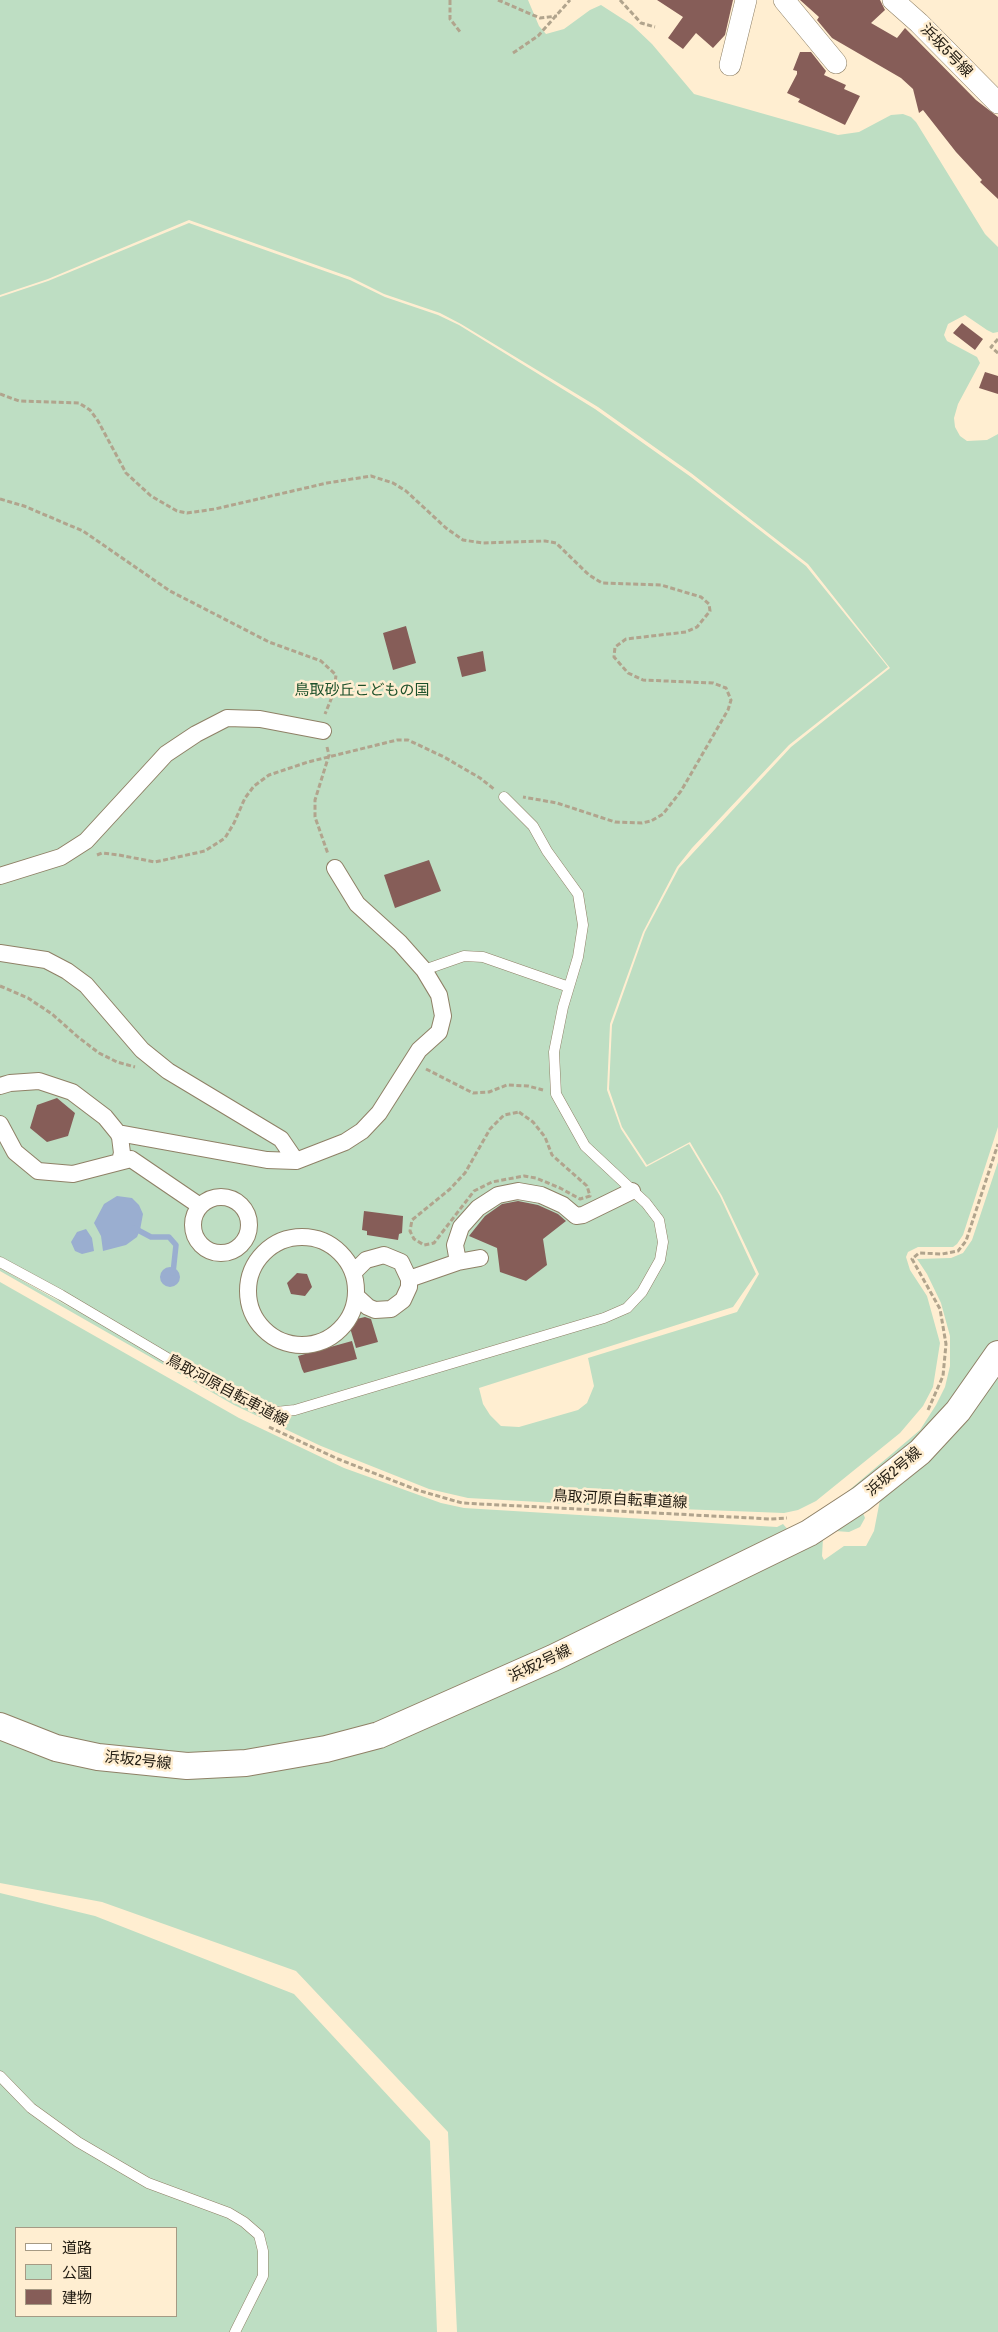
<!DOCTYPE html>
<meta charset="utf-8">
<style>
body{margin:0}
#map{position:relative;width:998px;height:2332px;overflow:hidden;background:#ffeed1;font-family:"Archivo Narrow","Noto Sans JP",sans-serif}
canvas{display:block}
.legend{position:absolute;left:15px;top:2227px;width:162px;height:90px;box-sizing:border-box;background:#ffeed1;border:1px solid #a69a84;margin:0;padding:6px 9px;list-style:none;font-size:15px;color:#211b11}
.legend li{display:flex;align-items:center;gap:10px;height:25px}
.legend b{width:25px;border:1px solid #a69a84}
</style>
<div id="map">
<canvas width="998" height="2332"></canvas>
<ul class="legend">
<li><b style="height:6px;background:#fff"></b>道路</li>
<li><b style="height:14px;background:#bedec3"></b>公園</li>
<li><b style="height:14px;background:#865d58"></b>建物</li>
</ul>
</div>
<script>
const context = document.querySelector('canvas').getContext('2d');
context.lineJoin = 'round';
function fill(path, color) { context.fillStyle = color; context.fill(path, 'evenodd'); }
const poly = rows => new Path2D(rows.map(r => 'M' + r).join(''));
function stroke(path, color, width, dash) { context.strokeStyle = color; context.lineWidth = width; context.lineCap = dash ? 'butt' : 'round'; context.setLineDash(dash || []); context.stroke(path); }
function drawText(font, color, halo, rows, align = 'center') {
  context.font = font + ' "Archivo Narrow","Noto Sans JP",sans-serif'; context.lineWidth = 5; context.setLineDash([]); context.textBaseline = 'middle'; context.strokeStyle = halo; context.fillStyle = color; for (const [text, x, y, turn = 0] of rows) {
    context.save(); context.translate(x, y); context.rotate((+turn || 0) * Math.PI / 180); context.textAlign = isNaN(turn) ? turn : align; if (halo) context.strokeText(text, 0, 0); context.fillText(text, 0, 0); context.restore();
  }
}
const green = poly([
 [0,0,528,0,539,26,546,34,564,29,590,10,601,5,632,25,652,44,694,94,838,135,859,132,891,115,903,114,911,117,916,122,985,234,998,247,998,332,993,333,987,330,965,315,948,324,944,335,947,341,977,357,980,363,958,404,954,418,955,427,960,436,967,441,987,440,998,434,998,1127,963,1235,957,1244,953,1247,918,1247,908,1252,906,1257,910,1270,927,1296,940,1343,933,1387,923,1406,900,1433,816,1501,798,1510,784,1513,628,1507,468,1498,429,1489,321,1446,234,1405,0,1271,0,1268,78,1312,0,1266,0,297,48,281,189,223,350,280,385,297,438,315,459,325,595,409,691,477,806,566,888,667,789,745,692,848,677,867,643,932,610,1024,607,1090,621,1129,646,1167,689,1144,720,1196,756,1274,733,1307,479,1388,483,1404,490,1415,501,1426,519,1427,578,1410,587,1403,594,1386,588,1358,737,1312,759,1274,722,1196,690,1142,647,1165,622,1127,609,1089,612,1025,645,932,679,868,791,747,890,668,808,564,691,473,598,407,461,324,440,313,384,294,350,277,189,220,48,279,0,295],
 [998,1162,998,1342,917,1444,810,1520,808,1517,834,1503,920,1430,936,1405,945,1387,950,1366,950,1336,941,1303,927,1274,917,1259,951,1258,963,1253,972,1240],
 [0,1282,239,1418,344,1468,441,1503,464,1508,777,1527,783,1524,790,1532,502,1670,355,1731,237,1754,152,1754,99,1748,0,1717],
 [998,1376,998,2332,457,2332,448,2132,296,1971,102,1902,0,1883,0,1737,12,1742,318,1762,823,1538,822,1556,824,1560,844,1546,866,1546,874,1531,880,1500],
 [863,1513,865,1518,860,1527,849,1532,835,1531],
 [0,1893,95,1916,294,1994,430,2141,437,2332,0,2332],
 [16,2228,176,2228,176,2316,16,2316]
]);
const water = poly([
 [117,1196,132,1198,139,1205,143,1214,140,1230,137,1237,126,1245,103,1251,101,1236,94,1223,104,1204],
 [86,1229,92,1238,94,1251,82,1254,75,1251,71,1242,77,1232],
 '160 1277a10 10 0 1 1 20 0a10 10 0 1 1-20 0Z'
]);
const stream = poly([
 [134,1228,151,1237,169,1237,176,1245,173,1273]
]);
const building = poly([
 [657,0,733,0,725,35,713,48,696,33,683,49,668,38,683,17],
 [800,0,880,0,885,10,871,23,897,38,905,28,976,100,998,117,998,199,980,182,982,180,956,152,923,110,919,113,913,89,901,78,832,38,817,20,819,17],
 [800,52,811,52,826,71,824,75,846,85,844,89,860,96,845,125,798,102,800,99,787,93,797,74,797,71,793,70],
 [962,323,983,339,975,350,953,333],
 [985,372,998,376,998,394,979,388],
 [406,626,416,663,393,670,383,633],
 [483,651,486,671,462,677,457,657],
 [429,860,441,891,395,908,384,875],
 [57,1098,75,1113,68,1136,47,1142,30,1128,37,1105],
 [518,1201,538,1205,558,1214,566,1221,543,1239,547,1265,526,1281,500,1272,497,1248,469,1236,485,1216,502,1204],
 [364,1211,403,1216,402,1233,399,1234,398,1240,367,1235,367,1231,362,1230],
 [297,1273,307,1274,312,1287,305,1296,291,1294,287,1283],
 [365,1317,371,1319,378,1342,356,1348,348,1321],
 [352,1341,357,1359,304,1373,302,1369,298,1356]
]);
const path = poly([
 [450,0,450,19,461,33],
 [498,0,540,18,557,16],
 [620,0,641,23,655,27],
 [513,53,538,36,570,0],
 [998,339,991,347,998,353],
 [0,394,19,401,79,403,90,410,98,421,126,473,151,496,177,511,187,513,215,509,327,483,371,476,393,483,406,491,446,528,463,540,483,543,545,541,556,543,589,575,602,583,661,585,701,597,709,604,710,611,697,627,686,632,626,639,615,647,614,657,628,673,643,680,713,683,726,688,731,700,728,710,681,791,663,814,651,821,642,823,615,822,557,803,523,797],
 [0,499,24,506,83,531,170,591,269,642,321,661,336,675,334,692,325,714],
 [327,747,329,755,315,800,315,817,328,854],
 [97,855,102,853,119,855,155,862,205,851,225,838,234,823,245,798,254,786,269,775,308,762,397,740,408,740,444,757,480,778,494,789],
 [0,986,28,998,52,1014,78,1037,99,1053,117,1062,135,1067],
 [426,1069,473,1093,489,1092,507,1085,528,1086,543,1090],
 [519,1112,533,1122,545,1137,552,1155,587,1186,590,1196,580,1199,560,1188,536,1178,524,1176,492,1182,474,1191,434,1243,424,1245,414,1239,410,1231,412,1220,450,1189,465,1173,490,1129,504,1115,519,1112],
 [928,1410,943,1376,946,1344,940,1309,912,1259,919,1253,942,1254,958,1251,966,1241,998,1144],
 [269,1427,338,1459,417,1490,462,1503,771,1519,787,1518]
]);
const service = poly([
 [424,970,464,956,483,957,569,987],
 [0,1262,61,1295,191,1372,267,1413,295,1410,604,1318,627,1308,642,1292,660,1260,663,1242,659,1220,646,1203,585,1146,556,1094,554,1052,563,1007,578,957,583,925,578,894,547,851,533,826,504,797],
 [0,2076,31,2108,78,2142,148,2183,229,2213,244,2222,259,2235,263,2251,263,2276,235,2332]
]);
const pedestrian = poly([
 [0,876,61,857,86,841,166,754,196,734,227,718,260,719,323,731],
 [0,953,46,960,67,971,86,985,142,1050,168,1071,281,1139,296,1161],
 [0,1086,10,1083,39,1081,72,1092,105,1117,118,1133,120,1137,122,1153,120,1161],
 [0,1124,15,1152,38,1171,73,1174,131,1159,200,1206],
 [118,1133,267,1160,296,1161,345,1142,362,1131,379,1113,419,1050,439,1032,443,1016,439,995,424,970,400,943,357,904,335,868],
 '193 1225a28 28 0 1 1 56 0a28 28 0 1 1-56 0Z',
 '248 1291a54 54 0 1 1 108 0a54 54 0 1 1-108 0Z',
 [458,1262,455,1245,461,1227,478,1208,498,1195,518,1191,541,1195,563,1205,576,1216,583,1215,632,1191],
 [353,1273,366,1260,384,1255,401,1262,409,1279,409,1287,403,1300,391,1309,375,1310,368,1307,356,1296],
 [409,1279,458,1262,480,1258]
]);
const minor = poly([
 [784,0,836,63],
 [893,0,919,23,998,103],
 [730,65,746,0]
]);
const tertiary = poly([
 [0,1726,56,1748,98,1757,187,1766,246,1763,326,1749,379,1735,553,1658,809,1533,861,1499,920,1452,958,1411,998,1354]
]);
const streetNames = [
 ["浜坂5号線",946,51,46],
 ["鳥取河原自転車道線",227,1391,28],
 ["浜坂2号線",894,1472,-40],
 ["鳥取河原自転車道線",620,1500,3],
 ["浜坂2号線",540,1664,-25],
 ["浜坂2号線",138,1761,6]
];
const parkNames = [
 ["鳥取砂丘こどもの国",362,691]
];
fill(green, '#bedec3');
fill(water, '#9aaed0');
stroke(stream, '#9aaed0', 5.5);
fill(building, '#865d58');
stroke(service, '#8f8066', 11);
stroke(pedestrian, '#8f8066', 18);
stroke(minor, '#8f8066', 22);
stroke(tertiary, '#8f8066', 28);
stroke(path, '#b1a48d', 3, [5, 2.5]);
stroke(service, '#fff', 10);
stroke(pedestrian, '#fff', 16);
stroke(minor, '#fff', 21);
stroke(tertiary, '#fff', 26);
drawText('15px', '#211b11', '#ffeed1', streetNames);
drawText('15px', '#1c502a', '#ffeed1', parkNames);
</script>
